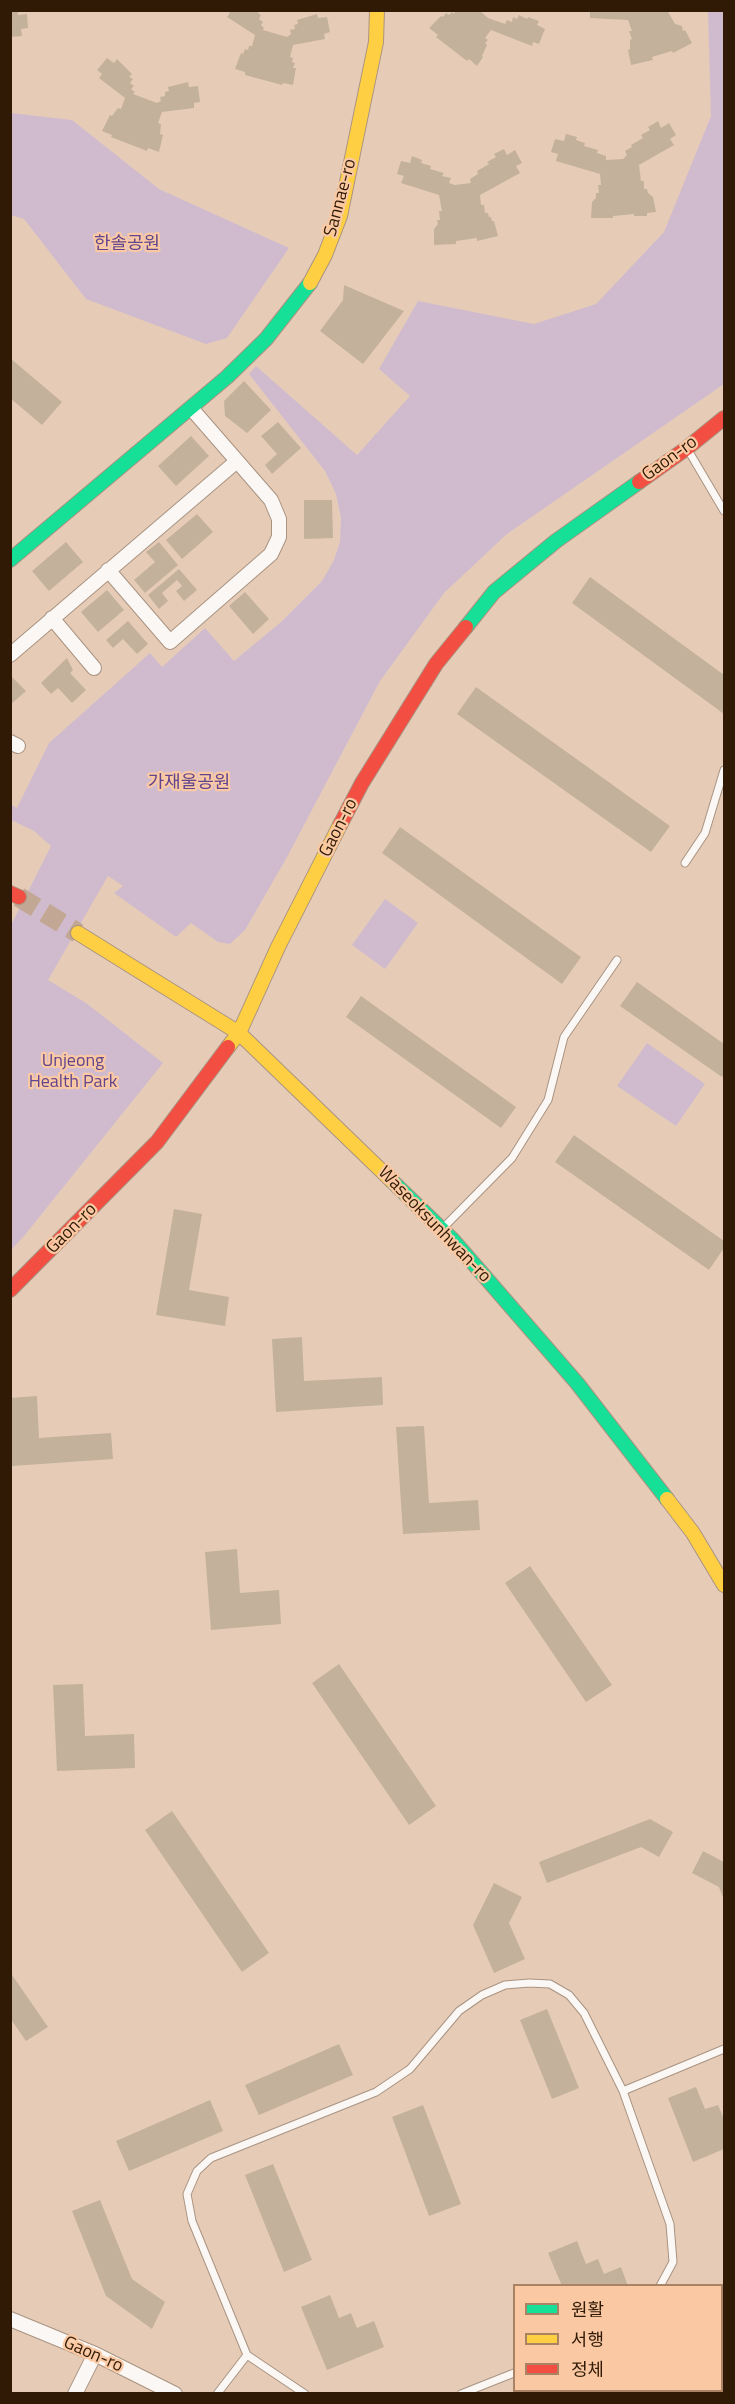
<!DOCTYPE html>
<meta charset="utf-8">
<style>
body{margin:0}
#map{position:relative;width:735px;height:2404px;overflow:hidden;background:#e6ccb7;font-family:"Titillium Web","Noto Sans KR",sans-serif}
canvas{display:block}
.frame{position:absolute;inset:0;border:12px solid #301a06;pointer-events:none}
.legend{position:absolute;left:513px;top:2284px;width:210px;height:108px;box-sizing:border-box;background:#fac9a3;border:2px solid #a98364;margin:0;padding:8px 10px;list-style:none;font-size:18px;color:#301a06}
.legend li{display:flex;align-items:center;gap:12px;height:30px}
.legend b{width:30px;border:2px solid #a98364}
</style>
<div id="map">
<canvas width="735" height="2404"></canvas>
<div class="frame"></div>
<ul class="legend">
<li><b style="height:8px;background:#16e098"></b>원활</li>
<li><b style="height:8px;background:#ffcf43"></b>서행</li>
<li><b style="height:8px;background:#f24e42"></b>정체</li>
</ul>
</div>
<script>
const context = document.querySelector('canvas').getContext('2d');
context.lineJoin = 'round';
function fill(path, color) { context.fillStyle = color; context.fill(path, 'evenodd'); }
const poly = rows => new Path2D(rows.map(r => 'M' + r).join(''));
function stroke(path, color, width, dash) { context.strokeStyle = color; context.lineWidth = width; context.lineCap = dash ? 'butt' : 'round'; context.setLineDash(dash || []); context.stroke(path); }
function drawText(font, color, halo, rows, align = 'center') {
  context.font = font + ' "Titillium Web","Noto Sans KR",sans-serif'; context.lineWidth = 4.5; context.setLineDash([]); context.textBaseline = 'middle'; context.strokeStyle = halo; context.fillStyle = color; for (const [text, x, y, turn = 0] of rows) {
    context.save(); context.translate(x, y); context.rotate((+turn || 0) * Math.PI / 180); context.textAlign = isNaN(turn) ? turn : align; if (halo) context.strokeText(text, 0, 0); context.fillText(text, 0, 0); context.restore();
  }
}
const green = poly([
 [708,11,724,11,724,384,507,534,444,593,380,681,286,859,245,930,230,944,218,942,191,923,176,937,114,893,123,886,108,876,48,980,86,1003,163,1063,24,1236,11,1250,10,927,51,846,34,831,11,820,11,805,17,808,49,743,150,653,162,667,205,628,234,661,281,622,322,581,334,560,340,542,341,518,336,494,325,471,249,374,256,366,357,455,410,396,379,369,418,301,534,324,596,304,664,232,711,116],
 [11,113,72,120,159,189,289,248,227,338,206,344,86,299,24,219,11,215],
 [385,899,418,923,385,969,352,945],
 [647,1043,705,1084,676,1126,617,1086]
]);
const building = poly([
 [10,10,18,10,18,15,27,14,28,28,21,29,22,36,10,37],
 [227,10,259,10,258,13,261,15,259,19,263,22,261,25,264,28,263,30,287,37,291,34,290,30,295,29,294,25,298,24,297,20,317,14,318,18,327,17,330,32,324,34,325,39,293,45,290,57,293,58,292,62,295,63,293,68,296,68,293,85,283,83,282,85,245,75,245,72,235,69,241,53,243,54,245,49,248,50,249,46,252,46,255,35,227,17,230,13],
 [456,10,479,10,488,18,505,24,507,20,512,22,513,17,517,19,519,15,527,19,528,17,539,21,537,25,545,29,539,44,533,42,532,46,491,30,485,38,488,40,485,43,487,45,482,56,483,57,477,66,469,59,467,61,436,37,438,35,429,28,441,16,443,17,446,13,449,15,452,12,454,14],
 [590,10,667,10,675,24,682,26,683,31,685,30,692,43,673,53,672,51,652,57,653,60,631,65,628,50,630,49,630,40,632,39,629,31,632,31,628,20,590,18],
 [107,58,114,63,117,59,132,74,129,77,133,79,130,83,134,86,131,89,135,92,133,94,157,103,161,101,160,97,165,96,165,92,169,91,168,87,188,82,189,87,198,86,200,102,194,103,194,108,162,112,158,123,161,124,160,134,163,135,159,152,148,148,147,151,111,137,112,135,102,131,110,115,112,116,118,108,121,109,125,98,99,78,102,74,97,70],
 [658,121,661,128,669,123,676,135,670,139,674,145,639,165,641,181,644,181,644,189,647,189,648,193,653,197,656,212,647,213,647,216,634,216,634,214,613,216,613,218,591,218,592,202,596,198,596,193,599,193,598,185,601,185,600,174,556,161,558,154,551,152,555,139,564,141,566,134,577,137,576,140,585,143,584,146,598,150,597,153,606,156,606,160,623,159,627,155,625,151,632,147,631,145,643,138,641,135,650,130,648,127],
 [504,149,507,155,515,150,522,163,516,166,520,173,480,195,481,205,484,205,485,213,488,213,489,217,491,217,492,221,494,221,498,236,477,241,477,238,456,241,456,244,434,245,434,229,438,224,437,220,440,220,439,211,442,211,439,195,401,183,404,176,397,174,401,161,410,163,412,156,422,160,421,163,431,166,430,169,444,173,442,176,451,178,449,183,455,185,471,183,470,179,478,174,477,171,489,164,487,162,496,157,494,154],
 [344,285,404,311,363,364,320,331,343,300],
 [10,358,62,402,42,425,10,398],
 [244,381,271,410,247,433,225,416,224,401],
 [278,422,301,448,272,474,265,465,277,454,261,436],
 [191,436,209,456,176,486,158,466],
 [304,500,332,500,333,538,304,539],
 [197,514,213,532,182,559,166,540],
 [66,542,83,562,49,591,32,571],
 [159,542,178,565,145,593,134,580,155,562,146,552],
 [179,569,197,590,184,601,176,591,182,586,177,580,162,593,168,601,159,609,148,595],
 [590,577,724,675,724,714,572,603],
 [107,590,124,610,98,632,81,612],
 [245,592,269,619,253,634,229,606],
 [128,621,148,644,137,654,123,639,113,648,106,640],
 [67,658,73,670,70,673,86,690,72,703,58,688,51,694,41,683],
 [10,675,26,691,10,705],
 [476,687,670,826,651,852,457,714],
 [400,827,581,957,562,984,382,853],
 [637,982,724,1044,724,1074,722,1077,620,1006],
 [361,996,516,1107,501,1128,346,1017],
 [574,1135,724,1241,724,1248,709,1270,555,1162],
 [174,1209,202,1214,189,1290,229,1297,225,1326,156,1315],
 [302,1337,304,1381,382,1377,383,1405,276,1412,272,1339],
 [37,1396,39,1438,111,1433,113,1459,12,1466,10,1398],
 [424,1426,429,1503,478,1500,480,1530,403,1534,396,1427],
 [237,1549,240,1593,279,1590,281,1624,211,1630,205,1552],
 [530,1566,612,1685,586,1702,505,1583],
 [339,1664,436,1806,409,1825,312,1683],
 [83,1684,85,1736,134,1734,135,1768,57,1771,53,1685],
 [172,1811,269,1953,242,1972,145,1830],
 [650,1819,673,1832,659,1857,641,1847,547,1883,539,1862],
 [703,1851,724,1862,724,1900,719,1887,692,1873],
 [494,1883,522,1897,509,1923,525,1959,494,1973,473,1925],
 [10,1972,48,2027,26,2041,10,2018],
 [547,2009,579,2088,552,2099,520,2020],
 [339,2044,353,2075,259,2115,245,2085],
 [696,2087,705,2109,718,2105,724,2119,724,2149,693,2162,668,2098],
 [210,2100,223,2131,129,2171,116,2141],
 [423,2105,461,2204,429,2216,392,2117],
 [273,2164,312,2260,284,2272,245,2175],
 [100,2200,132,2279,165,2302,152,2329,106,2296,72,2211],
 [577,2241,586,2264,598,2259,604,2274,621,2267,628,2286,562,2286,548,2253],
 [330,2295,339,2318,351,2313,357,2328,374,2321,384,2347,327,2370,301,2307],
 [724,2307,724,2352,722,2345,722,2309],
 [569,2390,602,2390,604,2394,570,2394]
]);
const secondaryTunnel = poly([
 [19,897,78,933]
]);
const lane = poly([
 [688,450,724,511],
 [685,863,705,833,724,770],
 [444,1227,512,1158,548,1100,564,1037,617,960],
 [623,2091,724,2049],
 [217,2394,247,2355],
 [305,2394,247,2355,192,2221,187,2194,197,2171,211,2158,376,2092,410,2069,459,2011,482,1995,505,1985,529,1983,550,1984,569,1995,584,2013,623,2091,670,2224,673,2262,660,2286],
 [461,2394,514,2373]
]);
const street = poly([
 [108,570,170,642,271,554,279,537,279,519,271,500,191,408],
 [52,618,94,668],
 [10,655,237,461],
 [10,742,18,746],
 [10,2319,95,2354,175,2394],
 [75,2394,95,2354]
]);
const fast = poly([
 [10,560,227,377,266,339,310,283],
 [466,627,494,592,556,541,639,482],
 [392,1181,453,1240,577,1383,667,1499]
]);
const slow = poly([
 [310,283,325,255,340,216,376,42,377,10],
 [78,933,239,1033,392,1181],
 [228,1047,239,1033,278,947,340,825],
 [667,1499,693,1533,724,1585]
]);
const jam = poly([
 [639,482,687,448,724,418],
 [340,825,362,783,436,664,466,627],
 [10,893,19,897],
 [10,1290,157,1142,228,1047]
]);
const streetNames = [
 ["Sannae-ro",341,198,-75],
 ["Gaon-ro",670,459,-36],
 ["Gaon-ro",339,828,-63],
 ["Waseoksunhwan-ro",434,1225,46],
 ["Gaon-ro",72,1229,-45],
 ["Gaon-ro",93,2355,24]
];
const parkNames = [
 ["한솔공원",127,245],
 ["가재울공원",189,784],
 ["Unjeong",73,1062],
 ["Health Park",73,1083]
];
fill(green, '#d0bbce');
fill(building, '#c3b19c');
stroke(secondaryTunnel, '#c2a894', 20, [20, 10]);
stroke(lane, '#a99381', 9);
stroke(street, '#a99381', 16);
stroke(fast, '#a99381', 16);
stroke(slow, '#a99381', 16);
stroke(jam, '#a99381', 16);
stroke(lane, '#fbf7f4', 7);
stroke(street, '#fbf7f4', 14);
stroke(fast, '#16e098', 14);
stroke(slow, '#ffcf43', 14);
stroke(jam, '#f24e42', 14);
drawText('18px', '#301a06', '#fac9a3', streetNames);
drawText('18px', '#61458e', '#fac9a3', parkNames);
</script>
